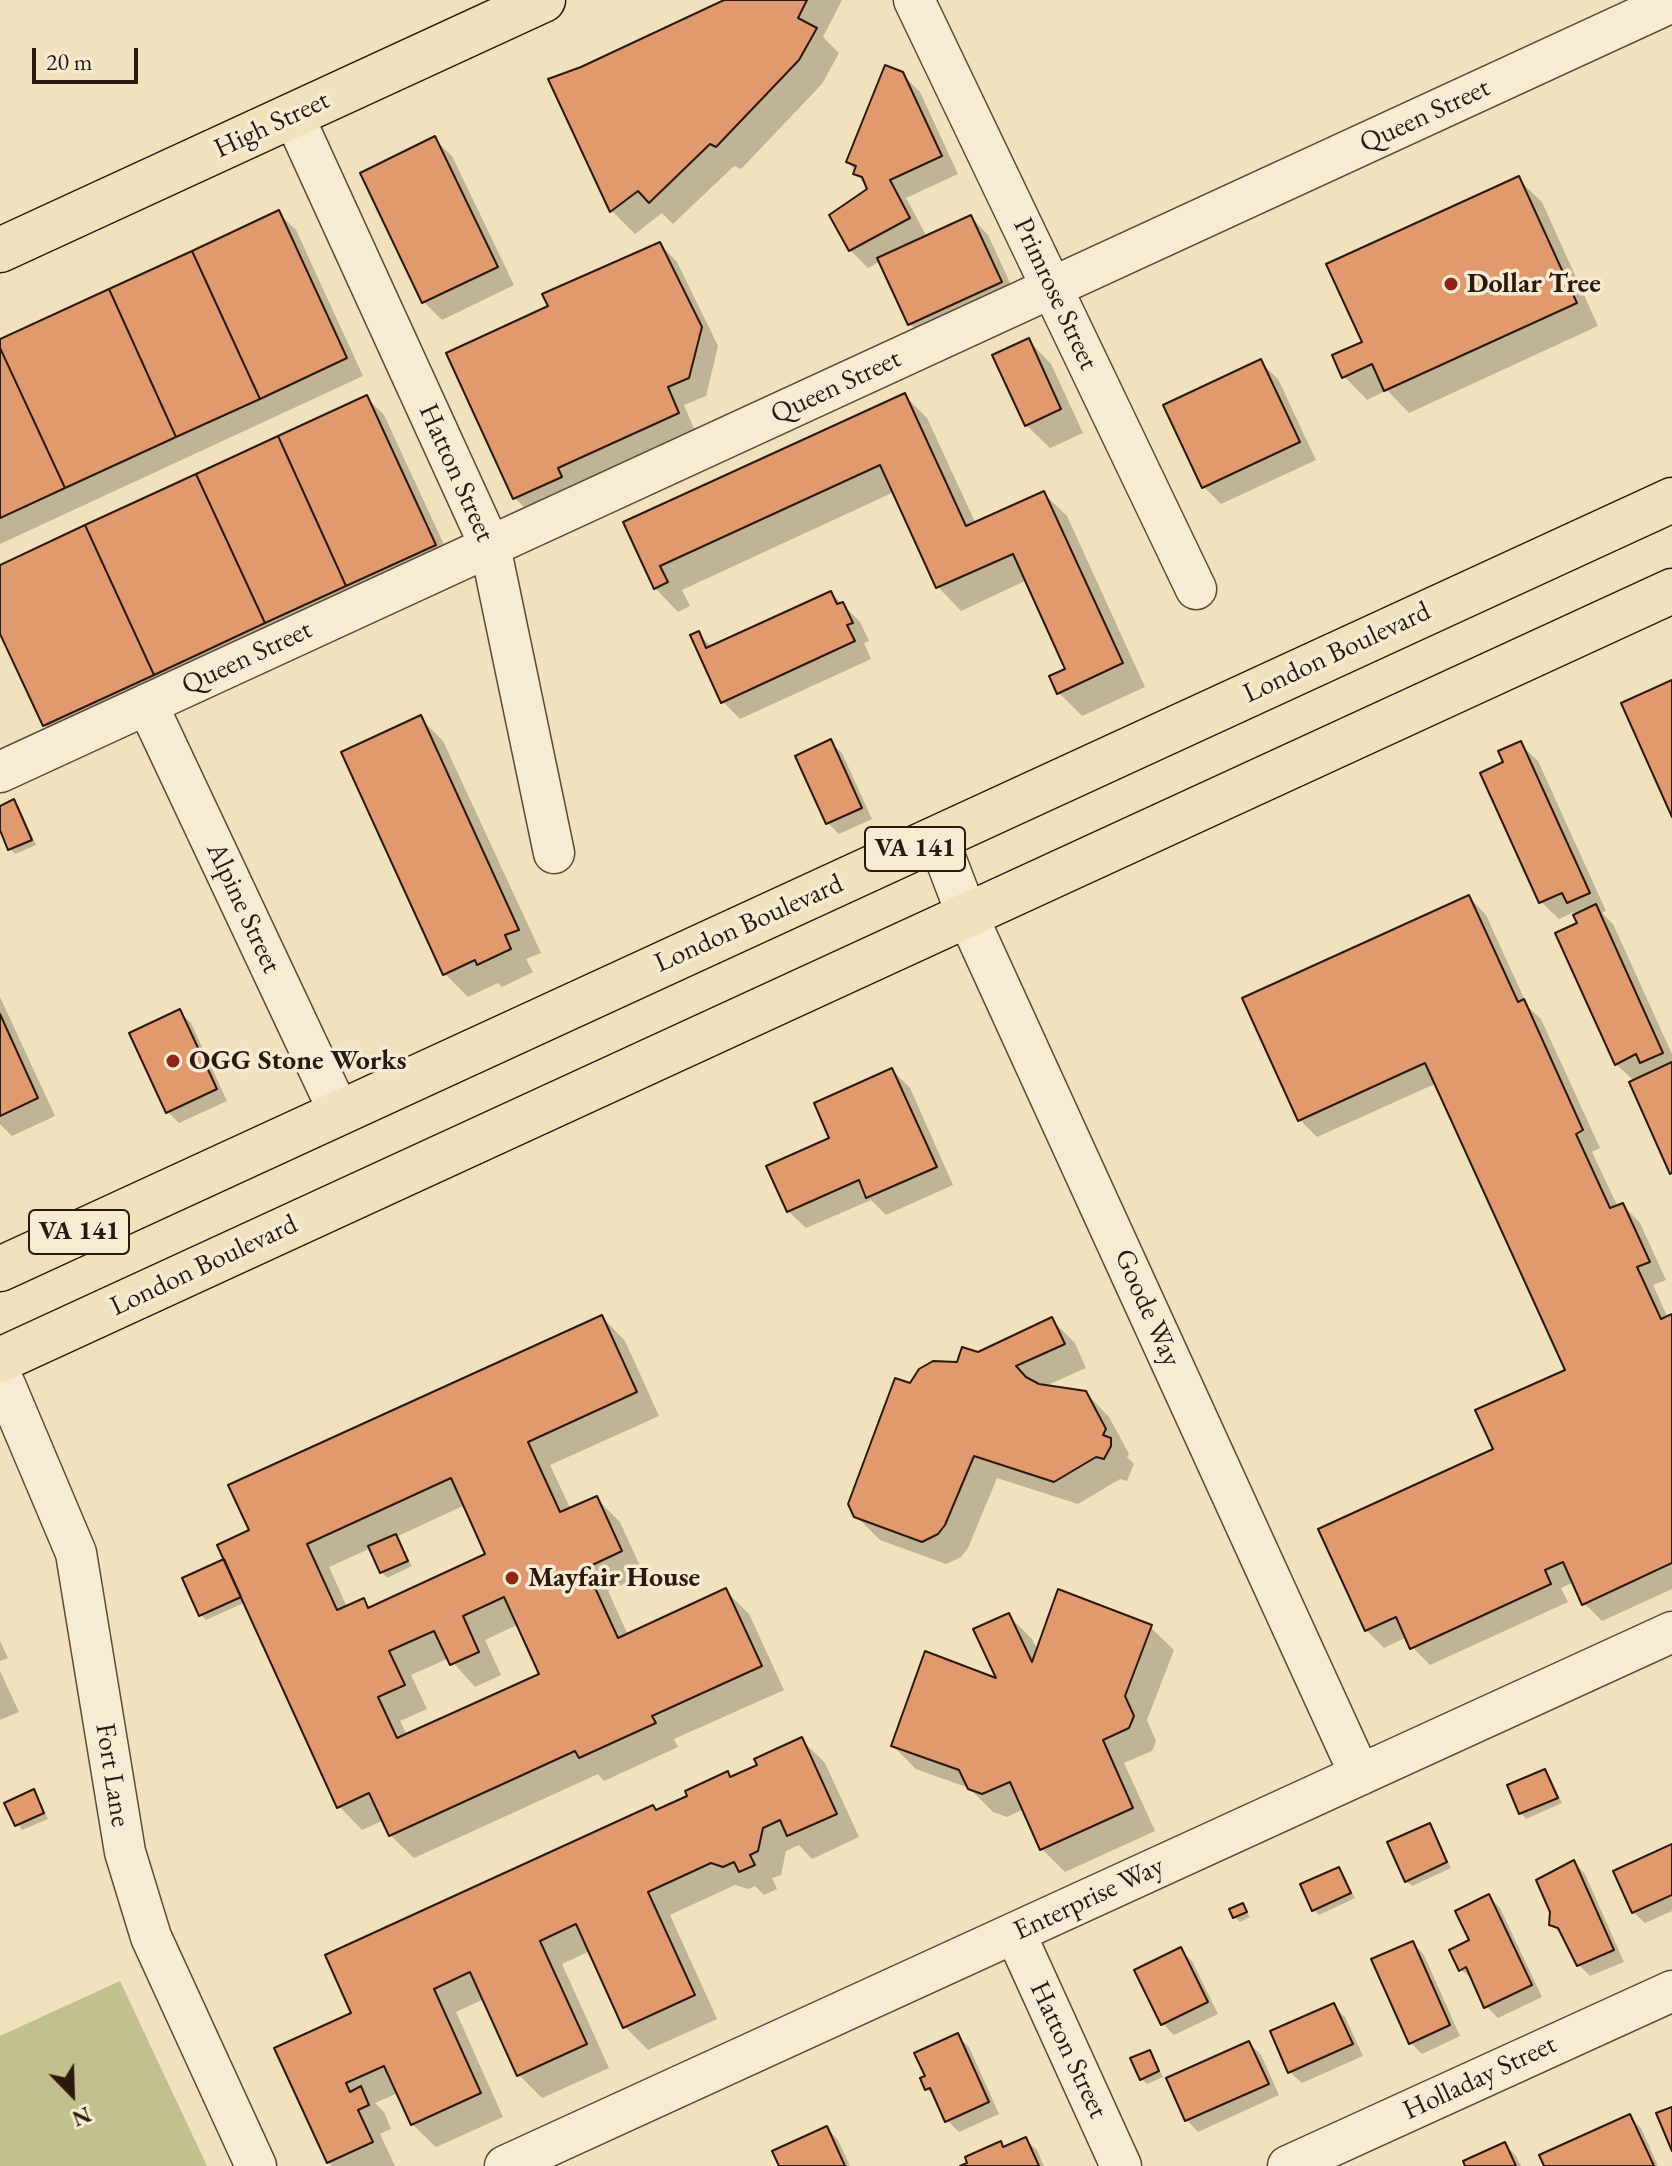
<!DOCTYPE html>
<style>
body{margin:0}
#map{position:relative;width:1672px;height:2166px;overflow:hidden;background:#f1e1bc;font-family:"EB Garamond",serif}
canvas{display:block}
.north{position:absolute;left:32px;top:2054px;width:80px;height:80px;-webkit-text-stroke:6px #f6ecd3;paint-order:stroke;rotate:157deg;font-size:22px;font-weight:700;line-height:32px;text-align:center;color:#2d180d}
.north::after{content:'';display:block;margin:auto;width:28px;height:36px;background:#2d180d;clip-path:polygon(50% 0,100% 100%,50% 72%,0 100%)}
.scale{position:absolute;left:32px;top:48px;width:106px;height:36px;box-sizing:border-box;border:4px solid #2d180d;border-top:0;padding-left:10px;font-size:24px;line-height:28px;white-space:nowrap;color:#2d180d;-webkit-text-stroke:6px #f6ecd3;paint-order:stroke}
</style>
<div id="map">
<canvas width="1672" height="2166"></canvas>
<div class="north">N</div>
<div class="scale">20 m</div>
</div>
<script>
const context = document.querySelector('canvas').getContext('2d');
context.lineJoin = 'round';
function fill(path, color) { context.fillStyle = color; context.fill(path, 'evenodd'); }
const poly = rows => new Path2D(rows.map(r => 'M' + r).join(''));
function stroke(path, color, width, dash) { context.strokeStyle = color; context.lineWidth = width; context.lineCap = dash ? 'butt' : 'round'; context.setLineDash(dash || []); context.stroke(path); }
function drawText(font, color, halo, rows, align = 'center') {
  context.font = font + ' "EB Garamond",serif'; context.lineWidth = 7; context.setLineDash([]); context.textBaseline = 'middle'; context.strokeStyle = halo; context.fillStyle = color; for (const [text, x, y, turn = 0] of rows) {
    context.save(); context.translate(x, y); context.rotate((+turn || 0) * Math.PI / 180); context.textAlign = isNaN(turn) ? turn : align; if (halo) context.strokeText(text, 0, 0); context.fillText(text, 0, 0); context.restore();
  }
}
const green = poly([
 [120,1981,207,2166,0,2166,0,2036]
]);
const shadow = poly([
 [729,0,842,0,823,37,839,53,822,84,741,169,734,166,673,224,662,213,635,234,612,211,551,80,582,69],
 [902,74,920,92,958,174,906,198,927,237,971,217,988,235,1018,300,927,341,910,324,879,262,868,268,850,250,869,190,848,162],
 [434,139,452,156,514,285,442,320,424,302,362,174],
 [1518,179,1542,202,1598,326,1409,413,1387,390,1367,400,1344,376,1364,343],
 [278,213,296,230,363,376,0,544,0,341],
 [660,244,677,262,718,346,706,396,684,405,695,431,574,485,578,495,533,516,515,498,449,354,550,307],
 [1028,340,1051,364,1083,433,1050,448,1026,425],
 [1260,362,1278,379,1316,460,1221,504,1204,487],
 [904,395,927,418,976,524,1043,493,1067,516,1145,687,1082,716,1059,693,1068,670,1027,580,961,611,938,587,894,492,682,590,690,606,678,612,655,588,625,523],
 [367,398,384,415,452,562,68,748,44,724,0,629,0,567],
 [831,593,860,622,869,641,864,643,871,659,740,719,722,701,698,633,712,647],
 [420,718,443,741,541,953,526,959,533,972,502,987,498,983,468,997,445,974],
 [830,742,842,753,872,819,839,834,828,823],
 [1520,744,1538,761,1606,911,1602,913,1613,924,1672,1054,1672,1173,1634,1081,1616,1064,1580,924,1574,912,1559,919,1541,902,1505,763],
 [14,802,19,807,36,845,15,854,10,849,0,825,0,809],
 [1469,897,1486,915,1528,1007,1541,1019,1600,1148,1592,1152,1618,1207,1623,1205,1640,1223,1666,1280,1653,1285,1668,1318,1672,1317,1672,1589,1602,1621,1584,1603,1574,1582,1561,1588,1568,1602,1430,1665,1412,1647,1407,1637,1384,1648,1366,1630,1496,1450,1568,1371,1437,1083,1317,1137,1300,1120],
 [0,997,55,1116,12,1136,0,1124],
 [180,1012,191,1023,227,1101,179,1123,168,1112],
 [892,1070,910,1088,953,1185,886,1215,871,1200,806,1228,788,1211,832,1139],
 [602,1317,625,1341,659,1416,550,1465,571,1510,597,1499,620,1522,644,1575,608,1591,628,1635,726,1591,749,1614,784,1690,674,1739,678,1747,604,1781,598,1774,414,1858,390,1835,384,1820,362,1830,339,1806,246,1602,206,1620,201,1615,227,1560,251,1531],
 [465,1505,488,1555,371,1608,363,1600,347,1607,329,1567,371,1548,382,1572,387,1578,412,1566,396,1537],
 [519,1624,542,1674,407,1735,400,1721,427,1709,411,1675,449,1658,475,1687,501,1675,485,1640],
 [1052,1320,1075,1343,1086,1368,1043,1387,1086,1393,1109,1417,1129,1454,1127,1457,1134,1464,1127,1481,1120,1479,1078,1504,997,1478,968,1548,961,1557,946,1564,880,1540,856,1516,911,1386],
 [1009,1616,1032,1639,1038,1651,1150,1627,1174,1650,1147,1720,1156,1741,1152,1751,1124,1763,1155,1831,1065,1872,1042,1849,1024,1809,1007,1817,993,1812,969,1788,916,1769,893,1746,1000,1681],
 [0,1641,8,1658,0,1661],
 [0,1671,19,1712,0,1720],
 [802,1740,825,1763,859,1837,812,1859,799,1845,786,1851,781,1875,772,1878,777,1889,764,1895,755,1886,748,1889,735,1885,670,1915,717,2019,648,2050,625,2027,590,1951,562,1964,609,2068,542,2098,519,2075,484,1999,456,2012,503,2117,436,2147,412,2124,398,2093,375,2103,384,2112,391,2129,380,2134,395,2166,332,2166,328,2162,354,2014,658,1812,690,1797,727,1774,732,1779,760,1766],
 [1545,1771,1550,1777,1562,1803,1526,1819,1521,1813],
 [33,1792,38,1797,48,1819,22,1830,7,1804],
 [1429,1826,1434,1831,1451,1868,1412,1886,1406,1881],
 [1672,1846,1672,1911,1645,1923,1633,1912],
 [1574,1862,1585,1874,1624,1962,1590,1976,1579,1965,1563,1936,1551,1924],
 [1338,1869,1343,1874,1355,1898,1319,1915,1314,1910],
 [1489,1897,1500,1908,1542,1997,1498,2018,1486,2006,1474,1980,1461,1970],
 [1242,1905,1250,1917,1240,1922,1235,1917],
 [1413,1943,1424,1955,1460,2036,1422,2054,1410,2042],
 [1180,1950,1192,1961,1218,2014,1174,2035,1163,2024],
 [1333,2005,1345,2017,1363,2056,1302,2083,1290,2072],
 [957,2036,969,2047,999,2114,959,2132,947,2120,937,2099,927,2089],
 [1249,2043,1261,2055,1279,2095,1198,2132,1187,2120],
 [1149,2052,1163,2077,1147,2084,1142,2079],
 [1630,2116,1641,2128,1658,2166,1546,2166],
 [827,2128,838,2140,850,2166,781,2166],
 [1025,2139,1037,2150,1044,2166,965,2166,1000,2143,1005,2148],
 [1505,2144,1516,2156,1521,2166,1468,2166]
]);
const building = poly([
 [724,0,807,0,798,18,817,28,799,60,716,147,710,144,649,203,638,191,610,212,548,79,581,67,724,0],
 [885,65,903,72,942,156,890,180,910,218,849,251,829,215,867,189,862,177,853,174,856,166,846,162,885,65],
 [435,136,498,267,422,303,360,173,435,136],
 [1519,176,1577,303,1384,391,1372,364,1342,378,1332,355,1362,342,1326,264,1519,176],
 [279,210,347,358,260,399,192,251,279,210],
 [971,215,1002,282,908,325,877,258,971,215],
 [660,242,702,327,689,378,668,387,679,413,558,468,562,477,513,499,446,353,548,306,542,294,660,242],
 [192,251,260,399,176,437,109,289,192,251],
 [109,289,176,437,65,488,0,348,0,339,109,289],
 [1029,338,1061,409,1025,426,992,355,1029,338],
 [0,348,65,488,0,518,0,348],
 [1261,359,1300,442,1202,488,1163,405,1261,359],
 [905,393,966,526,1044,491,1123,663,1057,694,1049,676,1065,669,1013,554,936,588,880,465,660,566,668,582,654,589,623,522,905,393],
 [367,395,436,545,346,586,278,436,367,395],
 [278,436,346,586,265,623,196,474,278,436],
 [196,474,265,623,154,675,85,525,196,474],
 [85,525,154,675,43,726,0,634,0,565,85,525],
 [831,591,837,604,843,602,853,623,847,625,855,641,721,703,690,635,699,631,706,648,831,591],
 [1672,680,1672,817,1621,703,1672,680],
 [421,715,519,930,505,935,511,949,477,965,475,960,443,975,341,752,421,715],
 [831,739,862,808,826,824,795,756,831,739],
 [1521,741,1590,893,1567,903,1562,893,1539,903,1480,773,1503,762,1498,751,1521,741],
 [14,799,32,840,8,850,0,830,0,806,14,799],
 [1469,895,1518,1002,1524,999,1583,1130,1576,1134,1610,1208,1623,1203,1650,1262,1637,1267,1661,1319,1672,1314,1672,1563,1582,1605,1563,1562,1545,1570,1551,1584,1410,1649,1396,1617,1365,1631,1318,1529,1493,1449,1475,1410,1565,1370,1425,1063,1298,1121,1242,998,1469,895],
 [1596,904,1663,1053,1640,1063,1636,1054,1615,1065,1555,933,1577,923,1573,915,1596,904],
 [180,1009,217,1089,166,1113,129,1033,180,1009],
 [0,1014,38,1098,0,1116,0,1014],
 [1672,1062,1672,1173,1670,1174,1629,1082,1672,1062],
 [892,1068,937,1167,866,1198,859,1180,787,1212,766,1166,829,1138,814,1103,892,1068],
 [602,1315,637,1392,528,1442,560,1512,597,1496,622,1551,586,1568,618,1638,726,1588,762,1666,652,1716,656,1723,579,1758,575,1751,389,1836,369,1793,337,1808,217,1545,249,1530,228,1485,602,1315],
 [451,1478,485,1554,368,1608,364,1598,337,1610,307,1544,451,1478],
 [504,1597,539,1674,397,1738,378,1697,405,1685,389,1651,434,1631,450,1665,479,1652,463,1616,504,1597],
 [1052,1317,1065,1344,1016,1366,1026,1377,1039,1384,1086,1391,1106,1429,1103,1435,1111,1438,1111,1446,1104,1459,1096,1457,1054,1482,974,1456,945,1525,938,1534,922,1542,854,1517,848,1504,895,1378,910,1383,919,1369,933,1361,957,1362,962,1347,978,1352,1052,1317],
 [396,1534,408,1561,380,1573,368,1546,396,1534],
 [224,1559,241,1597,199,1616,182,1578,224,1559],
 [1058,1589,1152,1625,1125,1696,1134,1716,1129,1728,1103,1740,1133,1808,1040,1850,1010,1782,982,1794,968,1789,959,1770,891,1746,925,1651,996,1678,973,1629,1009,1613,1032,1662,1058,1589],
 [802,1737,837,1814,787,1836,780,1820,763,1828,758,1851,750,1855,755,1865,739,1872,734,1862,723,1867,711,1863,648,1892,695,1995,623,2028,576,1924,540,1941,587,2044,517,2076,470,1972,434,1989,481,2093,411,2125,384,2066,346,2083,350,2092,361,2086,369,2105,358,2110,373,2142,327,2163,274,2048,351,2013,325,1955,653,1805,656,1810,687,1796,685,1791,728,1771,730,1777,757,1765,754,1759,802,1737],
 [1545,1769,1558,1798,1519,1814,1507,1785,1545,1769],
 [34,1789,44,1813,15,1826,4,1803,34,1789],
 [1430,1823,1447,1862,1405,1882,1387,1842,1430,1823],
 [1672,1844,1672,1895,1632,1913,1613,1871,1672,1844],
 [1574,1860,1614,1950,1577,1966,1558,1928,1549,1925,1550,1912,1536,1880,1574,1860],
 [1339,1867,1351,1893,1312,1911,1300,1884,1339,1867],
 [1489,1894,1532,1985,1484,2008,1466,1967,1459,1971,1449,1950,1469,1940,1455,1911,1489,1894],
 [1243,1903,1247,1912,1233,1918,1229,1909,1243,1903],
 [1413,1941,1450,2025,1409,2044,1371,1959,1413,1941],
 [1181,1947,1208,2002,1161,2025,1134,1970,1181,1947],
 [1334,2003,1353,2044,1288,2073,1270,2031,1334,2003],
 [958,2033,989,2102,945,2122,930,2088,925,2090,920,2078,925,2076,914,2053,958,2033],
 [1249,2041,1269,2084,1185,2121,1166,2078,1249,2041],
 [1150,2050,1159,2071,1140,2080,1130,2058,1150,2050],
 [1672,2107,1672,2151,1656,2113,1672,2107],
 [1630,2114,1654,2166,1544,2166,1539,2155,1630,2114],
 [827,2126,845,2166,779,2166,772,2151,827,2126],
 [1026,2137,1039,2166,960,2166,967,2163,965,2157,1001,2141,1003,2147,1026,2137],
 [1505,2142,1516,2166,1465,2166,1463,2161,1505,2142]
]);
const minor = poly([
 [914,0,1196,589],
 [293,115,490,546,554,853],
 [147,704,339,1112],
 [0,772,1672,2],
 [938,839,967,915,1360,1775],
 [0,1373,76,1553,125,1852,151,1937,256,2166],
 [1015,1933,1121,2166],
 [505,2166,1672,1632],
 [1288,2166,1672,1991]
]);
const major = poly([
 [0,250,543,0],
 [0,1269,1672,500],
 [0,1360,1672,591]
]);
const markers = [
 [1451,284,8,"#8f2418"],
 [173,1061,8,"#8f2418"],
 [512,1578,8,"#8f2418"]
];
const shields = [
 [915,849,100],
 [79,1232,100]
];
const shieldNames = [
 ["VA 141",915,849],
 ["VA 141",79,1232]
];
const streetNames = [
 ["Queen Street",1425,116,-25],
 ["High Street",272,125,-25],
 ["Primrose Street",1055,294,65],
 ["Queen Street",836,387,-25],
 ["Hatton Street",456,473,66],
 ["London Boulevard",1337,653,-25],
 ["Queen Street",247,658,-25],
 ["Alpine Street",243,908,65],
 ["London Boulevard",749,924,-24],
 ["London Boulevard",204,1266,-25],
 ["Goode Way",1147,1308,66],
 ["Fort Lane",112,1775,81],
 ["Enterprise Way",1089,1899,-25],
 ["Hatton Street",1068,2050,65],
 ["Holladay Street",1480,2078,-25]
];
const poiNames = [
 ["Dollar Tree",1467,284],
 ["OGG Stone Works",189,1061],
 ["Mayfair House",528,1578]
];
fill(green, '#c0c18c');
fill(shadow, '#0003');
fill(building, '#e09a6d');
stroke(building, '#2d180d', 2);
stroke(minor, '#5e4a39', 43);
stroke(major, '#2d180d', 47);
stroke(minor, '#f6ecd3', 40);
stroke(major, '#f1e1bc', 44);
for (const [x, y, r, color] of markers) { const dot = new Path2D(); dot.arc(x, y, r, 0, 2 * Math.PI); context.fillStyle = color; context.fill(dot); stroke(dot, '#f6ecd3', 3); }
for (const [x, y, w] of shields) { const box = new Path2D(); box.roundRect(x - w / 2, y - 22, w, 44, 6); context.fillStyle = '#f6ecd3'; context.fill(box); stroke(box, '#2d180d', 2); }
drawText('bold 26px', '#2d180d', null, shieldNames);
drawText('28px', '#2d180d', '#f6ecd3', streetNames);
drawText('bold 28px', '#2d180d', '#f6ecd3', poiNames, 'left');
</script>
